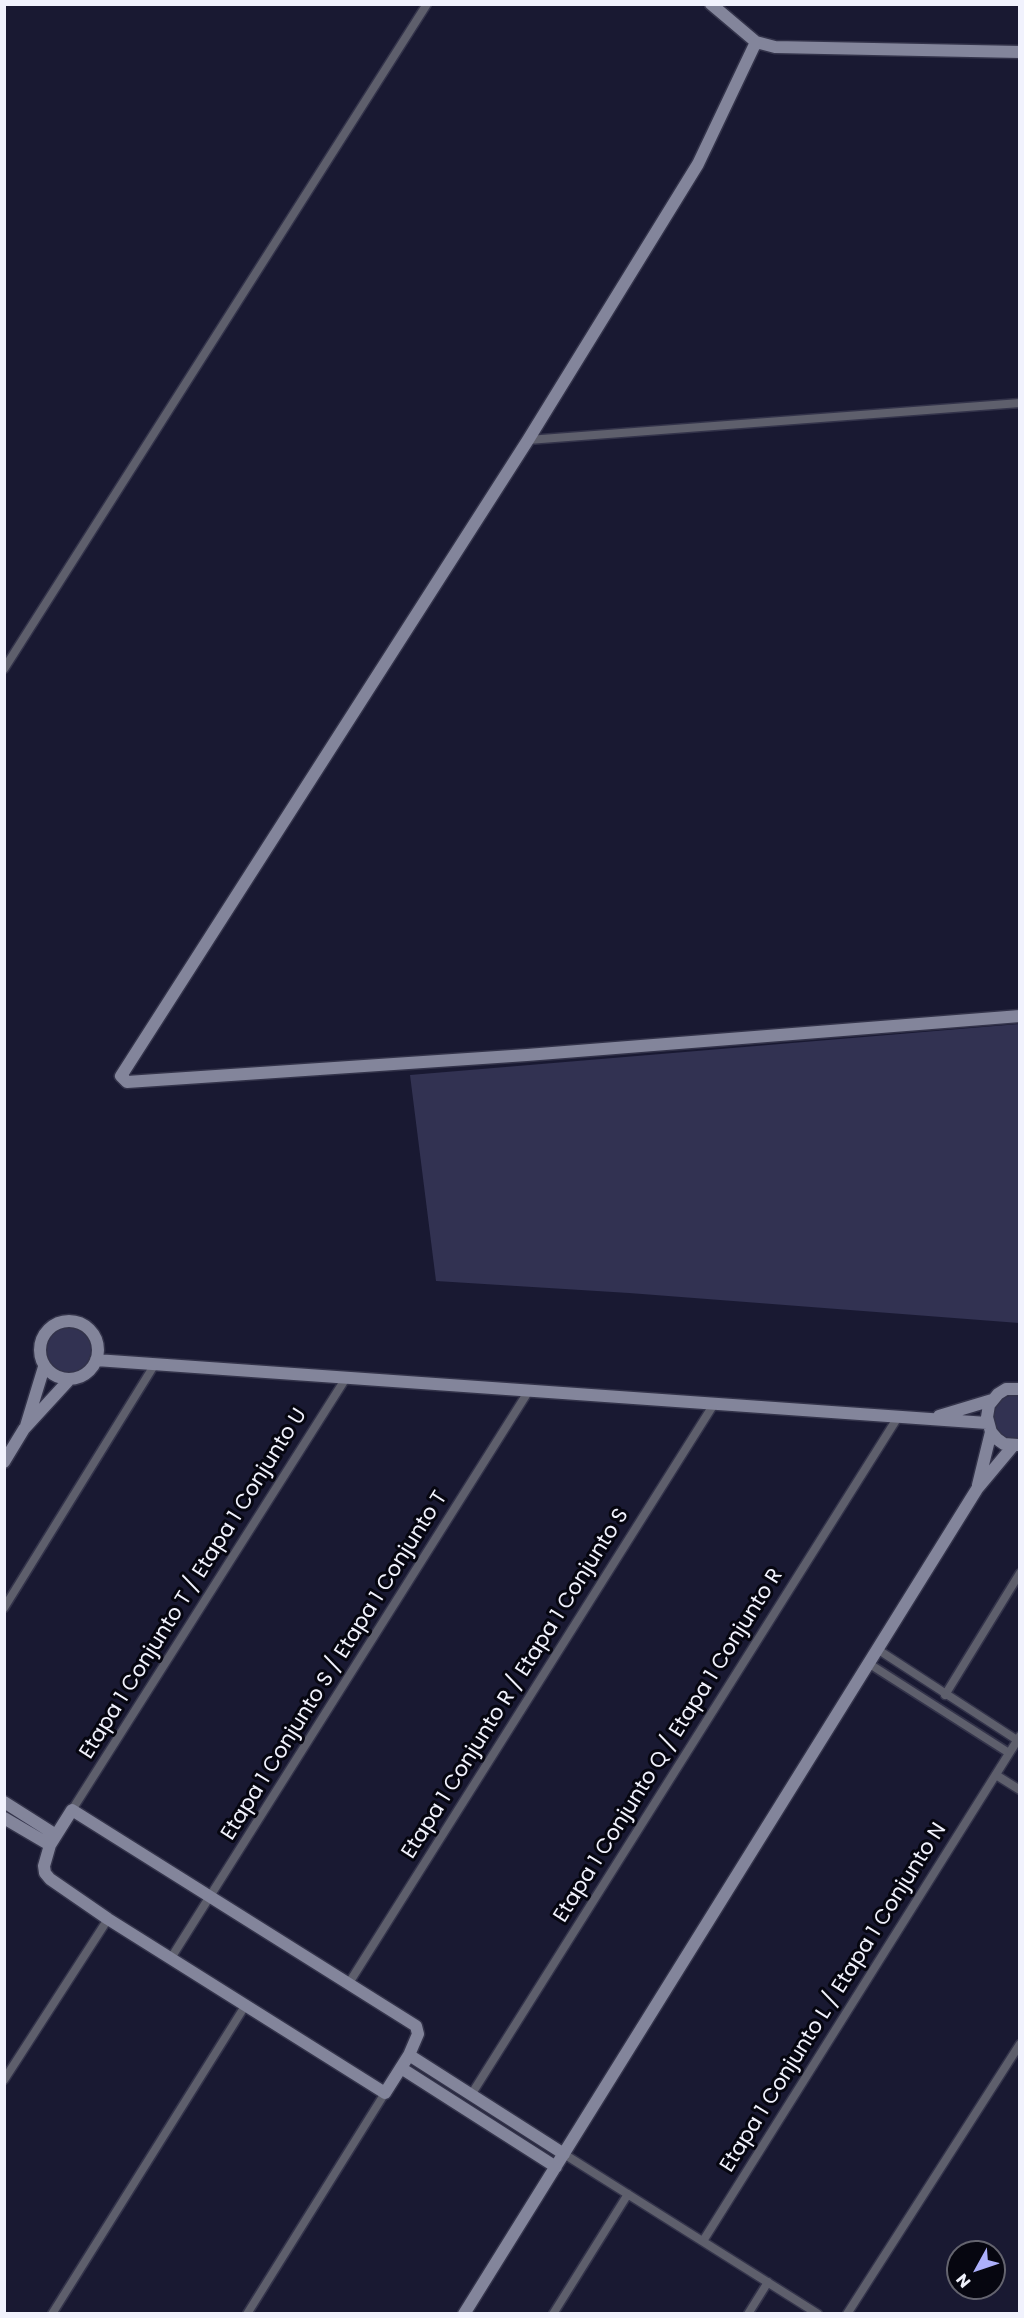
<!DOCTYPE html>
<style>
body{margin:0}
#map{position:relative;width:1024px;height:2318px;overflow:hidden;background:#191932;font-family:Poppins,sans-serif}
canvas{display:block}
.frame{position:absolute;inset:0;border:6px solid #f1f2fd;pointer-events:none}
.north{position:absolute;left:946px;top:2240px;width:60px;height:60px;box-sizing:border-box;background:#060610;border:2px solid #64646f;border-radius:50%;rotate:230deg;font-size:16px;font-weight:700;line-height:24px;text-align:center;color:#f1f2fd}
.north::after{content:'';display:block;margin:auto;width:21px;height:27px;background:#acaffb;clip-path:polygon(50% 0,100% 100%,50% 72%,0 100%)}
</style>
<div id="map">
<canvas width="1024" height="2318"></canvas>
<div class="frame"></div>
<div class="north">N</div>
</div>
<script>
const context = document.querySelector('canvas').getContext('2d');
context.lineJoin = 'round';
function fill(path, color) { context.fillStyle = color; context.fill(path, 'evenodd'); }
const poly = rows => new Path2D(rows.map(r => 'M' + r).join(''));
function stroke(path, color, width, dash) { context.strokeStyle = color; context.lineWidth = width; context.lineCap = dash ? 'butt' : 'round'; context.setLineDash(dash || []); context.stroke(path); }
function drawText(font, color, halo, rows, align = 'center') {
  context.font = font + ' Poppins,sans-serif'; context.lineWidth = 6; context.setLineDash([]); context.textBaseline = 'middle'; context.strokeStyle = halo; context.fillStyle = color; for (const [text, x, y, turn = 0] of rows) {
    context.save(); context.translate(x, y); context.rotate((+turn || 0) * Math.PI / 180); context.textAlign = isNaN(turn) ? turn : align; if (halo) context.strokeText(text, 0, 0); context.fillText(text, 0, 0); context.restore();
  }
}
const green = poly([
 [1019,1024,1019,1323,629,1293,436,1281,410,1075],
 '46 1350a23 23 0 1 1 46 0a23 23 0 1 1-46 0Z',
 [1014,1394,1019,1395,1019,1439,1006,1438,1000,1434,996,1429,992,1416,994,1409,1002,1399]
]);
const street = poly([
 [528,440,1020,403],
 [4,669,427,4],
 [4,1608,155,1364],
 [877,1649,1017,1740],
 [868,1663,1009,1753],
 [945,1695,1020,1573],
 [996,1775,1020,1790],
 [72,1810,346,1378],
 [171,1958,528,1392],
 [349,1983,714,1404],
 [4,2080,108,1919],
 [471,2095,898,1417],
 [564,2154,818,2314],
 [703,2241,1020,1736],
 [52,2314,245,2006],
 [247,2314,385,2093],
 [553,2314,628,2194],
 [748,2314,768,2282],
 [847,2314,1020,2044]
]);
const secondary = poly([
 [711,4,756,42,775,47,1020,52],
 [756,42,698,164,528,440,121,1076,127,1082,527,1055,1020,1016],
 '40 1350a29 29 0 1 1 58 0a29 29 0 1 1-58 0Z',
 [96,1360,987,1423],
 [939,1416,992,1400],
 [26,1426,44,1367],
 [1018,1445,1004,1444,997,1439,991,1432,987,1417,989,1405,998,1394,1006,1389,1020,1389],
 [4,1462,24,1429,69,1380],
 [978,1485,991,1432],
 [4,1802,56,1835],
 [72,1810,416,2026,418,2034,409,2055,385,2093,108,1919,50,1879,45,1873,44,1866,50,1845,72,1810],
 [4,1818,50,1845],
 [409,2055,564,2154],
 [401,2068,556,2167],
 [464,2314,977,1489,1013,1446]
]);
const streetNames = [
 ["Etapa 1 Conjunto T / Etapa 1 Conjunto U",194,1584,-58],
 ["Etapa 1 Conjunto S / Etapa 1 Conjunto T",335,1666,-58],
 ["Etapa 1 Conjunto R / Etapa 1 Conjunto S",516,1684,-58],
 ["Etapa 1 Conjunto Q / Etapa 1 Conjunto R",669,1746,-58],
 ["Etapa 1 Conjunto L / Etapa 1 Conjunto N",834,1998,-58]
];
fill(green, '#323252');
stroke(street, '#33334a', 11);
stroke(secondary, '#33334a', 15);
stroke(street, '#5e5f6c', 8);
stroke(secondary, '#83859b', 12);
drawText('21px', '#f1f2fd', '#060610', streetNames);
</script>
